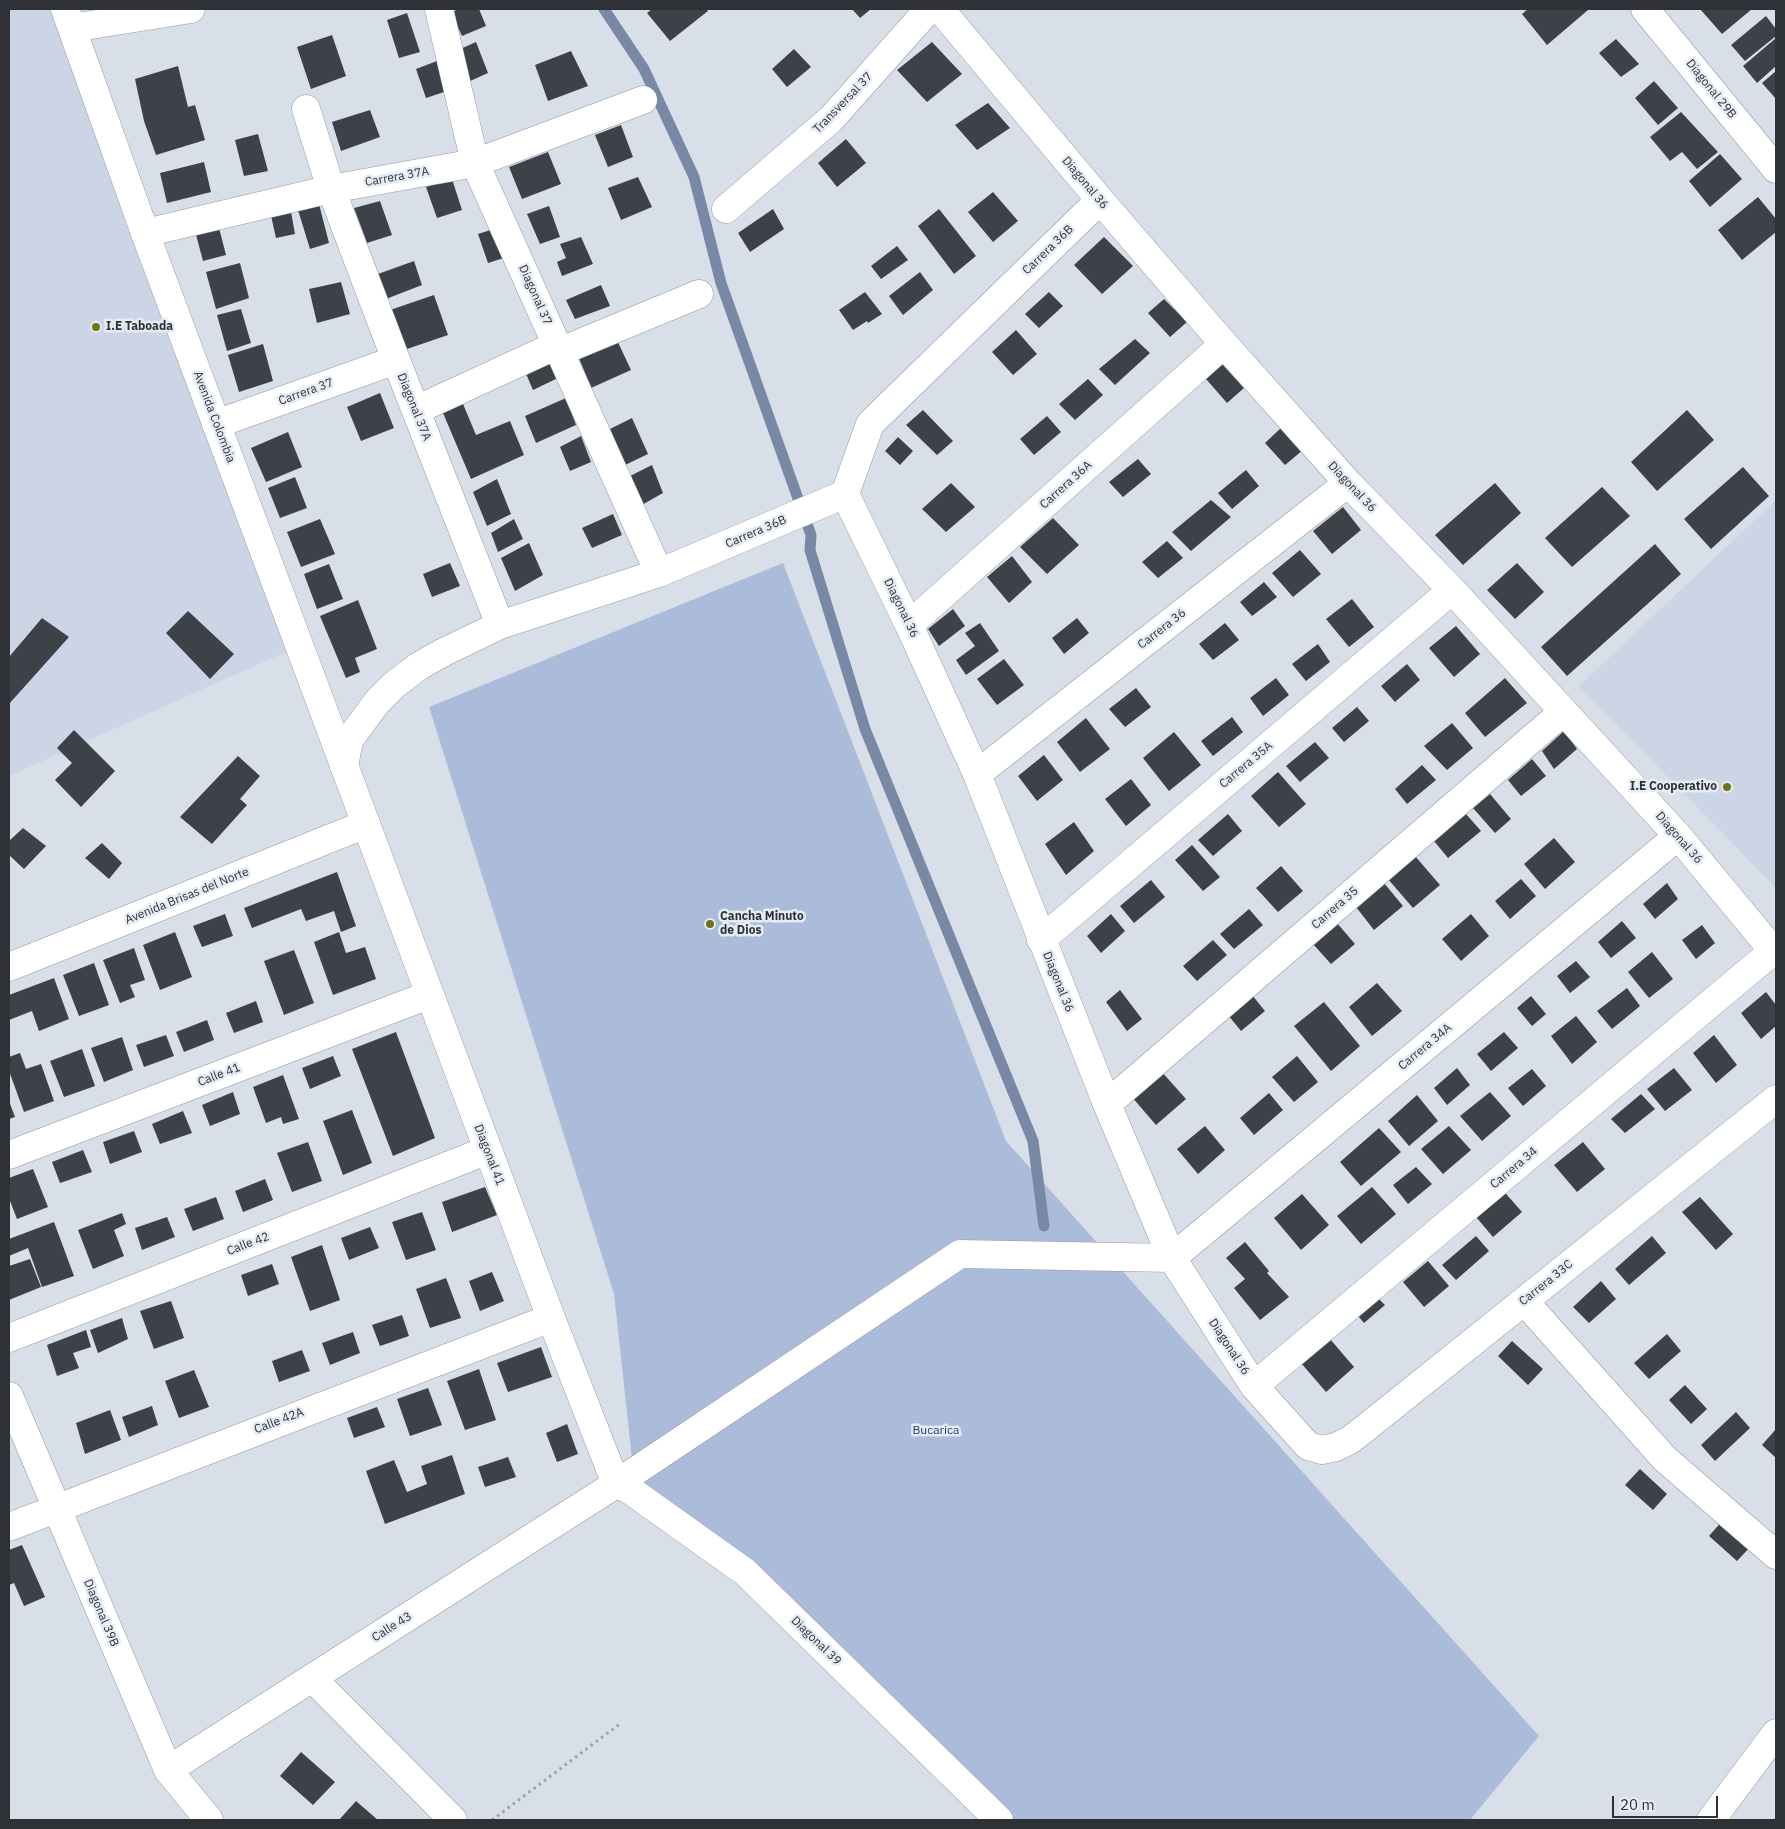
<!DOCTYPE html>
<style>
body{margin:0}
#map{position:relative;width:1785px;height:1829px;overflow:hidden;background:#d8dfe9;font-family:"IBM Plex Sans",sans-serif}
canvas{display:block}
.frame{position:absolute;inset:0;border:10px solid #2e3135;pointer-events:none}
.scale{position:absolute;left:1612px;top:1796px;width:106px;height:22px;box-sizing:border-box;border:2px solid #2e3135;border-top:0;padding-left:6px;font-size:15px;line-height:18px;white-space:nowrap;color:#2e3135;-webkit-text-stroke:4px #e6ecf6;paint-order:stroke}
</style>
<div id="map">
<canvas width="1785" height="1829"></canvas>
<div class="frame"></div>
<div class="scale">20 m</div>
</div>
<script>
const context = document.querySelector('canvas').getContext('2d');
context.lineJoin = 'round';
function fill(path, color) { context.fillStyle = color; context.fill(path, 'evenodd'); }
const poly = rows => new Path2D(rows.map(r => 'M' + r).join(''));
function stroke(path, color, width, dash) { context.strokeStyle = color; context.lineWidth = width; context.lineCap = dash ? 'butt' : 'round'; context.setLineDash(dash || []); context.stroke(path); }
function drawText(font, color, halo, rows, align = 'center') {
  context.font = font + ' "IBM Plex Sans",sans-serif'; context.lineWidth = 5; context.setLineDash([]); context.textBaseline = 'middle'; context.strokeStyle = halo; context.fillStyle = color; for (const [text, x, y, turn = 0] of rows) {
    context.save(); context.translate(x, y); context.rotate((+turn || 0) * Math.PI / 180); context.textAlign = isNaN(turn) ? turn : align; if (halo) context.strokeText(text, 0, 0); context.fillText(text, 0, 0); context.restore();
  }
}
const built = poly([
 [9,9,68,9,299,646,9,776],
 [1776,500,1776,888,1579,686]
]);
const green = poly([
 [783,563,1006,1141,1539,1736,1470,1820,1013,1820,636,1495,614,1294,429,707]
]);
const stream = poly([
 [604,9,644,69,694,177,721,283,811,535,810,550,865,729,1033,1141,1044,1226]
]);
const building = poly([
 [460,9,479,9,486,26,462,36,451,12],
 [652,9,706,9,708,11,670,41,647,13],
 [852,9,871,9,860,18],
 [1528,9,1587,9,1588,10,1547,45,1522,14],
 [1700,9,1752,9,1722,34],
 [407,13,420,52,399,58,387,20],
 [1766,16,1776,29,1776,36,1745,61,1731,45],
 [332,35,346,76,311,89,297,47],
 [1776,38,1776,66,1757,83,1743,66],
 [1616,39,1639,64,1621,77,1599,53],
 [476,42,488,73,468,82,456,51],
 [932,42,962,74,927,102,897,70],
 [794,49,811,67,787,87,772,69],
 [571,51,588,86,548,101,535,65],
 [437,61,447,91,426,98,416,69],
 [178,66,188,107,195,105,205,140,156,155,144,121,135,79],
 [1776,71,1776,99,1762,83],
 [1654,81,1678,108,1658,125,1635,98],
 [988,103,1010,128,977,150,955,125],
 [370,110,380,137,341,151,332,122],
 [1681,112,1718,152,1697,169,1682,152,1670,161,1650,137],
 [621,125,633,157,608,167,595,135],
 [258,134,268,171,244,176,235,140],
 [846,139,866,163,837,187,818,163],
 [548,152,561,184,522,199,509,167],
 [1720,154,1742,179,1710,207,1689,181],
 [204,162,211,192,167,203,160,173],
 [638,177,652,207,621,220,608,188],
 [452,179,462,210,437,218,426,187],
 [993,192,1018,221,993,242,968,212],
 [1758,197,1776,219,1776,232,1742,260,1718,230],
 [380,201,392,235,367,243,354,208],
 [319,204,329,243,310,249,298,210],
 [290,206,295,234,276,238,270,211],
 [549,206,560,237,540,244,527,214],
 [773,209,784,229,750,252,738,233],
 [939,209,976,256,954,274,918,226],
 [218,224,226,255,203,261,195,231],
 [497,228,507,257,488,263,478,234],
 [581,237,593,264,562,276,557,262,566,258,560,244],
 [1104,237,1133,266,1102,294,1074,265],
 [897,246,908,260,881,279,871,266],
 [414,261,422,285,386,299,378,274],
 [240,263,249,298,216,309,206,272],
 [920,272,933,290,903,315,889,296],
 [341,282,350,314,317,323,309,289],
 [601,285,610,306,575,319,566,300],
 [865,292,882,314,868,323,867,321,853,330,839,310],
 [1049,292,1063,306,1039,328,1025,314],
 [434,295,448,335,404,350,390,310],
 [1164,299,1187,322,1170,337,1148,313],
 [241,309,251,343,227,351,217,315],
 [1016,330,1037,354,1013,375,992,352],
 [615,336,631,370,591,388,577,353],
 [1135,339,1150,353,1115,385,1099,369],
 [263,344,273,381,239,392,228,355],
 [549,358,558,378,533,390,524,369],
 [1222,364,1244,388,1227,403,1206,379],
 [1088,379,1103,395,1075,420,1059,404],
 [380,393,394,428,361,441,347,407],
 [566,398,576,425,536,443,525,416],
 [463,404,476,435,510,421,524,455,471,479,443,413],
 [923,410,953,441,937,455,906,425],
 [1687,410,1714,440,1657,491,1631,462],
 [1047,416,1061,432,1034,455,1020,439],
 [632,418,648,454,623,466,608,430],
 [1282,427,1303,450,1285,465,1265,443],
 [288,432,302,467,266,482,251,448],
 [581,436,591,462,570,471,560,447],
 [898,437,913,451,900,465,885,451],
 [1138,459,1151,474,1123,497,1109,482],
 [652,465,663,493,640,506,628,477],
 [1743,467,1769,496,1711,549,1684,519],
 [1246,470,1259,486,1232,509,1218,493],
 [295,477,307,508,280,518,268,488],
 [497,479,511,514,487,526,473,492],
 [951,483,975,507,946,532,922,509],
 [1495,483,1521,513,1463,565,1435,535],
 [1602,487,1630,516,1572,567,1545,538],
 [1211,500,1231,517,1191,551,1172,532],
 [1343,507,1361,530,1332,554,1313,531],
 [613,514,622,535,592,548,582,528],
 [1053,518,1079,545,1047,574,1020,547],
 [320,519,335,554,301,567,287,532],
 [514,519,523,539,498,552,491,533],
 [1167,541,1183,558,1158,578,1142,562],
 [529,543,543,575,515,591,501,558],
 [1655,544,1681,574,1567,676,1541,647],
 [1300,550,1321,574,1293,597,1272,573],
 [1012,556,1032,582,1009,603,987,577],
 [450,563,460,586,432,597,423,574],
 [1517,563,1544,592,1515,619,1487,590],
 [329,564,343,599,317,609,304,574],
 [1264,582,1277,597,1252,616,1240,602],
 [1352,599,1374,627,1349,647,1326,619],
 [358,600,377,649,355,658,360,672,346,678,320,616],
 [953,609,965,626,939,646,928,629],
 [188,611,234,654,210,679,166,633],
 [42,618,69,637,9,704,9,657],
 [1077,618,1089,633,1064,654,1052,638],
 [980,623,999,651,966,675,956,660,975,646,965,633],
 [1225,623,1239,640,1213,660,1199,644],
 [1456,626,1480,654,1454,677,1429,648],
 [1318,644,1330,662,1306,681,1292,664],
 [1004,659,1024,685,997,705,977,679],
 [1407,664,1420,680,1395,702,1381,686],
 [1276,678,1289,695,1263,716,1250,698],
 [1505,678,1527,703,1485,737,1465,713],
 [1136,688,1151,707,1125,727,1109,709],
 [1357,707,1369,721,1344,742,1332,728],
 [1232,717,1243,732,1213,756,1201,741],
 [1086,718,1110,749,1080,772,1057,742],
 [1452,723,1473,748,1447,770,1424,746],
 [74,730,115,771,81,807,55,780,72,763,57,748],
 [1564,731,1577,749,1554,769,1542,751],
 [1174,732,1201,765,1169,791,1143,758],
 [1315,742,1329,758,1300,782,1286,766],
 [1044,755,1063,780,1037,801,1018,776],
 [238,756,260,776,240,799,247,805,212,844,180,817],
 [1532,759,1546,776,1521,796,1508,780],
 [1422,765,1436,780,1407,804,1395,789],
 [1278,772,1306,804,1279,827,1251,796],
 [1131,779,1151,805,1126,826,1105,799],
 [1490,794,1511,819,1495,833,1473,808],
 [1228,814,1242,831,1213,856,1198,840],
 [1466,814,1481,831,1448,858,1434,841],
 [1074,822,1094,851,1066,875,1045,844],
 [23,828,46,846,24,869,9,855,9,841],
 [1554,838,1575,862,1545,889,1524,864],
 [102,843,122,863,109,879,85,858],
 [1192,845,1220,877,1203,891,1175,860],
 [1415,856,1440,885,1413,908,1388,879],
 [1281,866,1303,891,1278,912,1256,888],
 [337,872,356,926,341,932,334,911,306,921,301,909,252,928,244,908],
 [1521,879,1536,896,1510,919,1495,901],
 [1151,880,1165,897,1134,923,1120,906],
 [1384,883,1403,906,1374,930,1356,907],
 [1667,883,1678,899,1655,919,1643,904],
 [1249,909,1263,925,1234,949,1220,934],
 [225,914,233,936,202,947,193,926],
 [1111,914,1125,931,1101,953,1087,936],
 [1471,914,1489,936,1461,961,1442,939],
 [1622,921,1636,938,1611,958,1598,942],
 [1337,923,1355,944,1331,964,1313,944],
 [1702,925,1715,943,1696,959,1682,940],
 [175,932,192,977,160,990,143,945],
 [339,932,346,953,365,947,376,979,333,995,314,942],
 [1213,940,1227,955,1197,981,1183,966],
 [134,948,145,980,130,985,135,997,120,1003,103,960],
 [294,950,314,1003,284,1015,264,961],
 [1652,952,1673,979,1649,998,1628,972],
 [1576,961,1590,977,1570,993,1557,976],
 [94,963,109,1005,79,1016,63,975],
 [54,978,69,1019,39,1031,32,1011,9,1020,9,995],
 [1377,983,1402,1011,1372,1036,1349,1007],
 [1627,988,1640,1006,1612,1029,1597,1011],
 [1120,990,1142,1019,1127,1031,1106,1002],
 [1766,992,1776,1005,1776,1026,1761,1039,1741,1013],
 [1252,995,1265,1011,1241,1031,1228,1015],
 [1531,996,1546,1014,1532,1026,1517,1008],
 [256,1001,263,1022,234,1033,226,1013],
 [1324,1002,1360,1046,1331,1071,1294,1026],
 [1576,1016,1597,1042,1572,1064,1551,1036],
 [207,1020,214,1040,184,1052,176,1032],
 [396,1032,435,1138,393,1156,352,1049],
 [1504,1032,1518,1048,1491,1071,1477,1054],
 [166,1035,174,1056,144,1067,136,1045],
 [1714,1035,1737,1065,1716,1083,1693,1053],
 [122,1037,133,1070,104,1082,91,1048],
 [82,1049,95,1086,64,1097,50,1061],
 [20,1053,26,1069,41,1064,54,1101,24,1112,9,1071,9,1057],
 [333,1056,341,1076,310,1089,302,1068],
 [1297,1056,1318,1082,1294,1102,1272,1077],
 [1457,1068,1470,1085,1447,1105,1434,1088],
 [1674,1068,1692,1090,1665,1111,1647,1089],
 [1532,1069,1546,1086,1523,1106,1508,1088],
 [1161,1071,1186,1099,1156,1125,1131,1096],
 [283,1075,299,1119,283,1124,281,1117,266,1123,253,1087],
 [233,1092,240,1114,210,1126,202,1105],
 [1490,1092,1511,1116,1482,1141,1460,1116],
 [1269,1093,1283,1110,1254,1135,1240,1118],
 [1641,1094,1655,1109,1625,1133,1611,1119],
 [1417,1095,1438,1121,1409,1146,1388,1121],
 [9,1101,15,1117,9,1119],
 [352,1110,372,1163,343,1175,323,1121],
 [183,1111,192,1133,160,1144,152,1124],
 [1205,1126,1225,1150,1198,1174,1177,1149],
 [1449,1126,1471,1150,1443,1174,1421,1149],
 [1379,1128,1401,1152,1361,1186,1340,1162],
 [134,1131,142,1152,110,1164,103,1142],
 [308,1142,322,1181,292,1192,277,1153],
 [1583,1142,1605,1169,1577,1192,1554,1165],
 [83,1150,92,1172,60,1183,52,1162],
 [1416,1167,1432,1184,1408,1204,1393,1185],
 [33,1169,48,1207,17,1219,10,1201,9,1202,9,1178],
 [265,1179,273,1200,243,1212,235,1191],
 [485,1187,497,1215,452,1232,442,1202],
 [1372,1187,1396,1214,1361,1244,1337,1216],
 [1500,1187,1522,1212,1493,1237,1471,1211],
 [1302,1194,1329,1225,1301,1250,1274,1218],
 [216,1197,224,1219,193,1231,184,1209],
 [1700,1197,1733,1234,1716,1250,1682,1212],
 [422,1212,436,1250,406,1260,392,1222],
 [122,1213,126,1224,114,1230,124,1256,93,1269,78,1230],
 [167,1217,175,1237,142,1250,135,1228],
 [54,1222,74,1276,42,1287,28,1248,9,1256,9,1239],
 [370,1227,379,1248,349,1260,341,1238],
 [1476,1236,1489,1251,1456,1280,1442,1265],
 [1652,1236,1666,1253,1629,1285,1615,1269],
 [1245,1242,1269,1271,1267,1273,1289,1297,1260,1320,1234,1288,1245,1279,1226,1258],
 [322,1245,340,1300,310,1311,291,1257],
 [30,1259,41,1287,9,1300,9,1266],
 [1428,1261,1449,1286,1424,1307,1403,1282],
 [272,1264,279,1284,248,1296,241,1275],
 [492,1272,504,1301,480,1311,469,1281],
 [446,1278,461,1318,430,1328,416,1289],
 [1601,1281,1616,1299,1589,1323,1573,1307],
 [1373,1293,1385,1305,1364,1323,1353,1310],
 [171,1301,184,1338,154,1349,140,1311],
 [402,1315,409,1336,380,1346,372,1325],
 [122,1318,128,1339,98,1353,90,1330],
 [86,1330,91,1347,73,1353,79,1368,57,1376,47,1345],
 [353,1332,360,1353,330,1365,322,1343],
 [1667,1334,1681,1351,1649,1379,1634,1363],
 [1330,1339,1354,1367,1326,1392,1301,1363],
 [1512,1341,1543,1369,1528,1385,1498,1356],
 [541,1347,552,1377,508,1392,497,1363],
 [302,1350,310,1371,279,1382,272,1361],
 [479,1369,496,1420,465,1430,447,1381],
 [194,1370,209,1407,179,1418,165,1381],
 [1685,1385,1707,1409,1691,1424,1669,1400],
 [428,1388,442,1425,410,1436,397,1399],
 [152,1406,158,1425,129,1437,122,1417],
 [377,1407,385,1427,354,1438,347,1418],
 [110,1410,121,1440,85,1454,76,1423],
 [1736,1412,1750,1428,1715,1461,1701,1445],
 [567,1424,578,1454,557,1462,546,1433],
 [1776,1429,1776,1458,1762,1445],
 [452,1455,465,1494,385,1524,366,1471,394,1460,407,1492,427,1484,421,1466],
 [508,1457,516,1477,485,1487,478,1467],
 [1640,1469,1667,1494,1653,1510,1625,1485],
 [1723,1520,1751,1546,1737,1561,1709,1536],
 [22,1545,45,1597,24,1606,14,1583,9,1585,9,1550],
 [301,1752,335,1782,313,1805,280,1776],
 [356,1801,378,1820,339,1820]
]);
const path = poly([
 [492,1820,621,1723]
]);
const minor = poly([
 [439,9,475,163,659,573],
 [940,9,1100,200,1224,344,1348,483,1452,590,1678,836,1776,954],
 [1645,9,1776,169],
 [72,28,191,9],
 [306,109,331,189,396,360,500,625],
 [726,209,831,119,929,9],
 [145,233,331,189,475,163,643,100],
 [559,352,699,294],
 [416,410,557,345],
 [216,424,396,360],
 [845,494,909,625,977,774,1107,1104,1172,1258,1254,1386,1308,1446,1322,1450,1336,1447,1350,1440,1363,1430,1776,1099],
 [909,625,1224,344],
 [344,766,349,740,377,702,394,685,419,666,444,652,500,625,659,573,845,494,870,424,1100,200],
 [977,774,1348,483],
 [366,824,551,1318,616,1484],
 [1041,940,1452,590],
 [1107,1104,1563,712],
 [9,1155,429,995],
 [1524,1301,1665,1459,1776,1555],
 [9,1338,488,1150],
 [1254,1386,1773,951],
 [9,1396,168,1770,209,1820],
 [616,1484,630,1490,745,1572,999,1820],
 [9,1527,551,1318],
 [312,1678,453,1820],
 [168,1770,616,1484,960,1254,1172,1258,1678,836],
 [1711,1820,1776,1733]
]);
const tertiary = poly([
 [9,967,366,824,145,233,65,9]
]);
const markers = [
 [96,327,5,"#727216"],
 [1727,787,5,"#727216"],
 [710,924,5,"#727216"]
];
const streetNames = [
 ["Diagonal 29B",1711,89,51],
 ["Transversal 37",843,103,-46],
 ["Carrera 37A",397,177,-10],
 ["Diagonal 36",1085,183,50],
 ["Carrera 36B",1048,250,-44],
 ["Diagonal 37",535,295,66],
 ["Carrera 37",306,392,-20],
 ["Diagonal 37A",414,407,68],
 ["Avenida Colombia",214,417,69],
 ["Carrera 36A",1066,485,-42],
 ["Diagonal 36",1352,487,47],
 ["Carrera 36B",756,532,-23],
 ["Diagonal 36",901,608,64],
 ["Carrera 36",1162,629,-38],
 ["Carrera 35A",1246,765,-40],
 ["Diagonal 36",1679,838,49],
 ["Avenida Brisas del Norte",187,896,-22],
 ["Carrera 35",1335,908,-41],
 ["Diagonal 36",1058,982,68],
 ["Carrera 34A",1425,1047,-40],
 ["Calle 41",219,1075,-21],
 ["Diagonal 41",489,1155,69],
 ["Carrera 34",1514,1168,-40],
 ["Calle 42",248,1244,-21],
 ["Carrera 33C",1546,1283,-39],
 ["Diagonal 36",1229,1347,57],
 ["Calle 42A",279,1421,-21],
 ["Diagonal 39B",101,1613,67],
 ["Calle 43",392,1627,-32],
 ["Diagonal 39",816,1641,44]
];
const poiNames = [
 ["I.E Taboada",106,327],
 ["I.E Cooperativo",1717,787,"right"],
 ["Cancha Minuto",720,917],
 ["de Dios",720,931]
];
const parkNames = [
 ["Bucarica",936,1431]
];
fill(built, '#cbd5e6');
fill(green, '#aabcd9');
stroke(stream, '#7789a5', 11);
fill(building, '#3d4249');
stroke(minor, '#9399a2', 29);
stroke(tertiary, '#9399a2', 29);
stroke(path, '#9ca2aa', 3, [2.5, 4]);
stroke(minor, '#fff', 28);
stroke(tertiary, '#fff', 28);
for (const [x, y, r, color] of markers) { const dot = new Path2D(); dot.arc(x, y, r, 0, 2 * Math.PI); context.fillStyle = color; context.fill(dot); stroke(dot, '#e6ecf6', 2); }
drawText('12px', '#2e3135', '#e6ecf6', streetNames);
drawText('bold 12px', '#2e3135', '#e6ecf6', poiNames, 'left');
drawText('12px', '#233c65', '#e6ecf6', parkNames);
</script>
